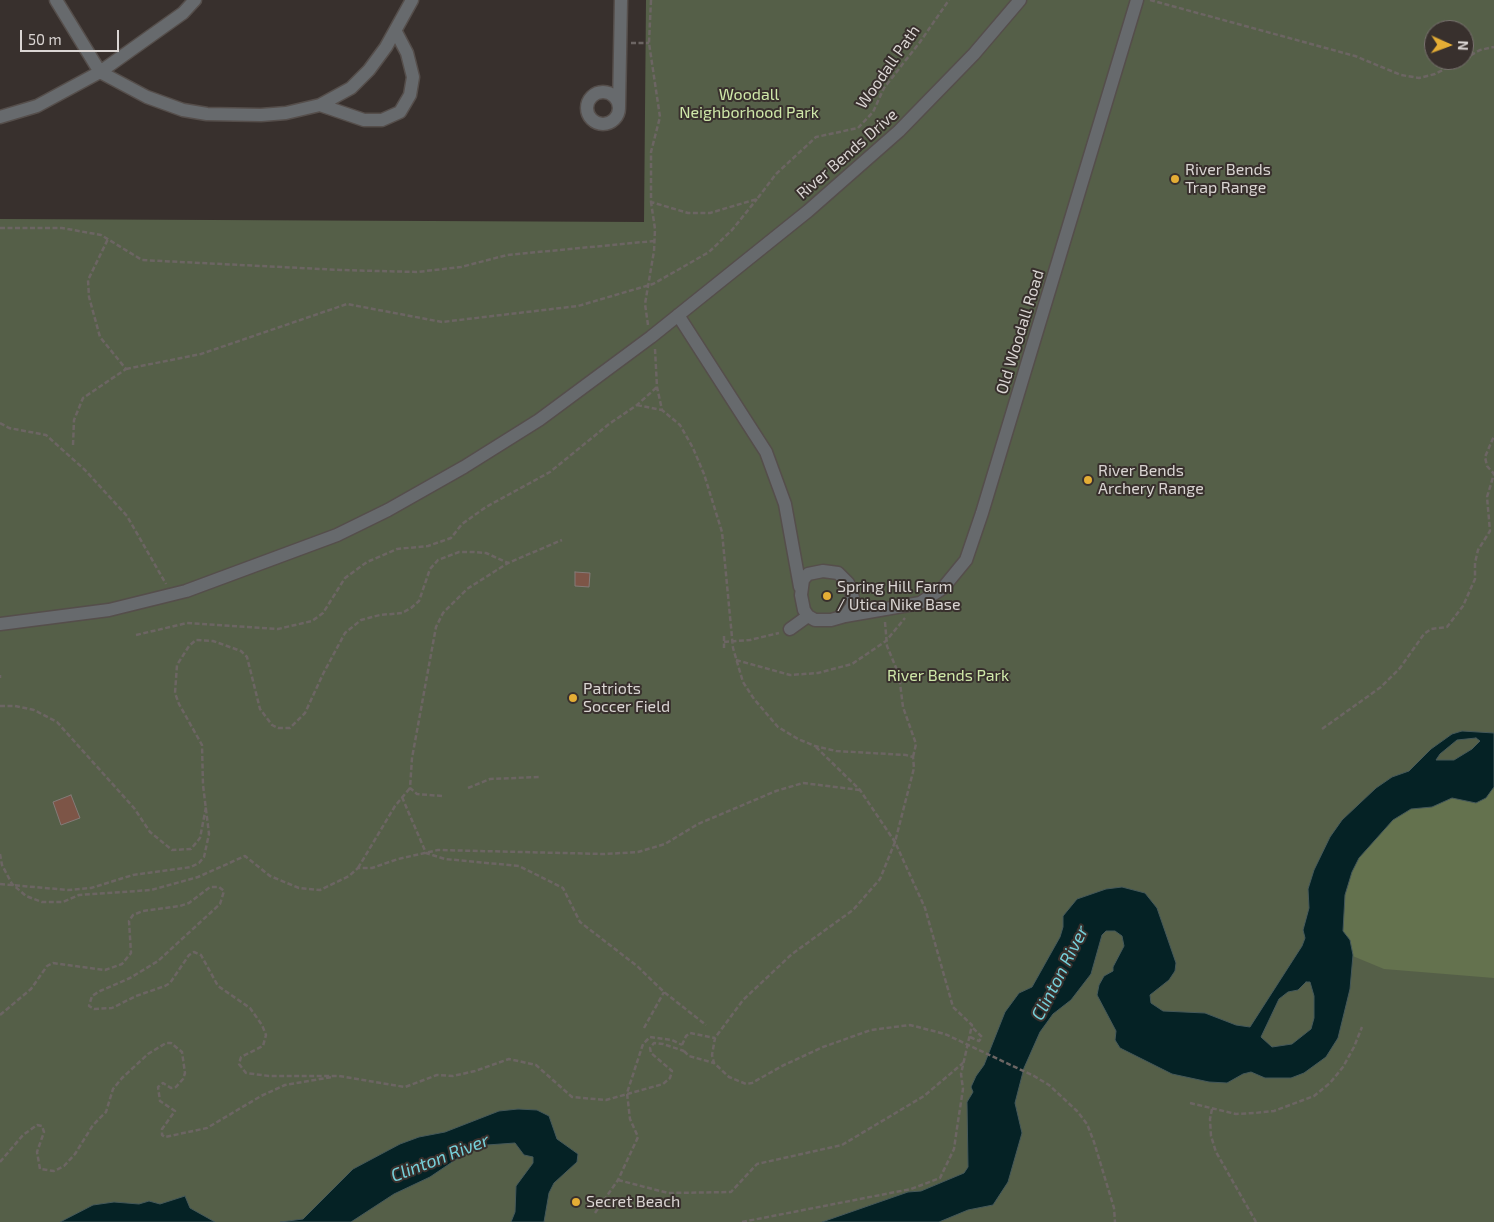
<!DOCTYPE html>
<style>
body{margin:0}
#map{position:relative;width:1494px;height:1222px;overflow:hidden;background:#38302d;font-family:"Exo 2",sans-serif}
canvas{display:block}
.north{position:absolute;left:1424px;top:20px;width:50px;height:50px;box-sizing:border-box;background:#38302d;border:1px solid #79726f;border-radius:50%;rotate:92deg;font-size:14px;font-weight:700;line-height:20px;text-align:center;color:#dad5d3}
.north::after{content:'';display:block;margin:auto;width:18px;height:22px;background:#e4ad35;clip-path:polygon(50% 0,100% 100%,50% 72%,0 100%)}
.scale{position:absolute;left:20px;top:30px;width:99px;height:22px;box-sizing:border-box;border:2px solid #dad5d3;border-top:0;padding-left:6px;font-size:15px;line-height:18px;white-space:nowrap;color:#dad5d3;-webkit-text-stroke:4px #38302d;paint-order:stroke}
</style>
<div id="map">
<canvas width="1494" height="1222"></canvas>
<div class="north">N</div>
<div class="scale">50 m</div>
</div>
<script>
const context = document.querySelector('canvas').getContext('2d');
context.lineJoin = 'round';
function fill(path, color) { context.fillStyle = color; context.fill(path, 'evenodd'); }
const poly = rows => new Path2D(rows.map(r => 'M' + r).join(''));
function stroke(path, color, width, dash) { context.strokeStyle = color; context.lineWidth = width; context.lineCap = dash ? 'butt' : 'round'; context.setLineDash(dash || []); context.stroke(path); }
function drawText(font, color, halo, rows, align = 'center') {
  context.font = font + ' "Exo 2",sans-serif'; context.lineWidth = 4; context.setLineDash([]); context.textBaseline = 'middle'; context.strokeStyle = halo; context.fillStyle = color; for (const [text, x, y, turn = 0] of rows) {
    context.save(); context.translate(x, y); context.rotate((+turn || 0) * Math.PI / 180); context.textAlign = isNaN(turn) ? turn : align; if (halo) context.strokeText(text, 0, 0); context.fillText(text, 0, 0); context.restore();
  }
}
const green = poly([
 [646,0,1494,0,1494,1222,0,1222,0,219,644,222],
 [1434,30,1464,30,1464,60,1434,60]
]);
const forest = poly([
 [1494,750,1494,978,1384,969,1331,947,1341,856]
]);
const water = poly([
 [1462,731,1494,733,1494,787,1486,798,1476,803,1452,798,1432,807,1411,809,1393,820,1359,858,1352,872,1345,895,1343,931,1350,940,1353,955,1350,989,1338,1038,1326,1057,1304,1073,1291,1078,1265,1078,1251,1072,1243,1074,1227,1083,1209,1082,1172,1074,1120,1048,1115,1040,1116,1031,1097,995,1099,985,1104,976,1113,971,1113,967,1124,946,1122,936,1115,931,1106,931,1102,935,1091,974,1071,1000,1053,1014,1040,1032,1024,1068,1015,1103,1022,1133,1008,1182,993,1205,968,1210,939,1222,822,1222,908,1192,921,1191,964,1173,968,1167,967,1102,973,1092,971,1087,976,1076,984,1065,1005,1012,1019,993,1032,987,1060,937,1063,927,1063,916,1077,899,1106,889,1122,887,1145,893,1157,908,1176,963,1175,971,1169,980,1150,995,1151,1003,1163,1011,1205,1013,1236,1025,1250,1027,1302,946,1305,938,1303,930,1309,908,1308,889,1314,870,1330,837,1342,820,1376,788,1392,777,1409,771,1431,749,1452,734,1462,731],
 [1476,738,1480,741,1472,749,1454,760,1436,760,1440,754,1457,740,1476,738],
 [1306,982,1310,982,1314,996,1314,1018,1311,1029,1292,1044,1272,1047,1261,1037,1279,999,1288,992,1298,990,1306,982],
 [518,1109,537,1110,549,1116,557,1139,578,1154,577,1162,554,1183,549,1193,544,1222,511,1222,515,1212,516,1186,533,1163,533,1157,524,1155,515,1143,487,1145,464,1154,430,1177,394,1194,351,1222,280,1222,303,1219,353,1169,400,1144,419,1137,445,1132,499,1111,518,1109],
 [185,1196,190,1208,215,1222,60,1222,93,1205,114,1202,139,1204,149,1201,160,1204,185,1196]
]);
const building = poly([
 [575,572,590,573,589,587,575,586,575,572],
 [71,795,80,818,61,825,53,802,71,795]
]);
const path = poly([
 [651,0,649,43,660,117,651,152,651,202,688,213,710,213,757,199,776,174,816,137,858,128,873,112,884,88,920,42,949,0],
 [1150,0,1355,56,1401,75,1419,78,1435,74,1462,60],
 [631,43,649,43],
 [1464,59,1480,50,1494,47],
 [0,228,62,228,101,235,142,260,340,270,417,272,461,267,507,255,654,241],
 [648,325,645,304,654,251,655,229,651,202],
 [655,349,657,387,662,410,680,425,693,448,704,474,722,532,733,648,743,682,754,699,778,727,798,739,815,746,836,751,906,755,913,757,914,768,895,842,880,879,853,910,792,954,743,1000,715,1038,712,1055,714,1063,729,1077,746,1084,752,1083,782,1066,823,1047,871,1030,910,1025,945,1034,1034,1076,1049,1085,1077,1111,1087,1124,1094,1142,1114,1208,1115,1222],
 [126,369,201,354,347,304,442,322,578,306,653,284,676,271,709,252,732,230,757,199],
 [637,405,662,410],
 [0,423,9,428,46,435,85,470,127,516,166,584],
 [73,445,74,420,83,398,126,369,100,337,89,297,88,280,108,239],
 [885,622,887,646,899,675,903,707,916,744,913,757],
 [136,635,187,623,278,629,312,621,323,613,345,578,367,562,397,549,428,546,451,538,462,524,486,507,550,472,609,424,637,405,657,387],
 [724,636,724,648],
 [724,642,750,640,779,633],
 [736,660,790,675,818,673,852,664,886,641,905,618],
 [0,678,0,675],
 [0,706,15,706,34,710,57,722,134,808,150,832,172,850,191,849,200,838,206,807],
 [1322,729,1381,687,1400,668,1424,634,1431,629,1447,627,1463,606,1475,579,1475,563,1478,550,1490,531,1487,497,1494,474,1487,466,1485,457,1494,436],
 [468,788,490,779,539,777],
 [442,796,417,794,410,788,412,758,436,627,443,613,467,589,508,563,562,540],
 [402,797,426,853,445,859,519,866,563,888,580,922,637,966,664,992,706,1025],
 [0,854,2,865,12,884,26,896,42,902,63,902,79,895,151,890,198,877,245,856,270,876,299,888,320,890,349,876,358,868,372,868,398,859,438,850,605,854,638,852,665,844,698,824,776,791,803,783,860,790],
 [358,868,395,806,410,788],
 [0,884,68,890,91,888,133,875,191,867,199,863,204,857,209,834,203,785,202,745,179,704,175,693,177,665,189,646,196,640,213,641,241,651,247,657,260,709,272,725,278,728,290,728,305,713,323,674,345,633,361,620,380,615,402,613,411,608,419,601,430,569,438,560,459,552,474,552,486,553,508,563],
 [0,1015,31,989,47,966,53,963,105,970,122,964,131,953,129,921,133,915,143,911,180,906,189,903,210,887,219,887,224,891,220,904,158,961,130,978,100,991,92,996,89,1006,94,1009,112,1008,136,996,165,986,170,983,189,955,194,952,201,955,218,986,250,1008,262,1025,266,1035,263,1046,241,1057,239,1064,246,1073,269,1076,339,1076,405,1087,437,1075,453,1076,475,1071,509,1059,536,1065,572,1097,606,1100,663,1084,670,1078,672,1071,651,1053,650,1048,654,1043,663,1044,684,1051],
 [644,1028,664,992],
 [970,1037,979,1041,982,1037,972,1027],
 [682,1045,686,1036,690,1033,715,1038],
 [684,1051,689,1056,714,1063],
 [1190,1103,1236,1114,1255,1113,1274,1111,1314,1096,1330,1083,1343,1067,1354,1047,1362,1027],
 [1212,1109,1210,1119,1211,1136,1216,1152,1256,1222],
 [0,1162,23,1135,37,1125,42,1126,44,1132,37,1152,40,1169,54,1171,64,1166,75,1154,93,1125,106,1112,113,1089,122,1078,148,1054,166,1043,171,1043,182,1052,185,1073,183,1079,176,1087,171,1088,163,1083,158,1087,160,1101,175,1111,162,1129,162,1135,165,1137,207,1128,261,1096,285,1085,332,1077],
 [618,1180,668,1193,731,1192,757,1164,842,1145,924,1096,963,1063],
 [595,1213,618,1180,638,1137,630,1119,627,1093,643,1044,650,1037,672,1040,682,1045],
 [742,1222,911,1189,940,1178,954,1149,957,1128,963,1089,961,1074,972,1025,953,1007,925,908,895,842,860,790,816,747]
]);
const minor = poly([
 [56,0,100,72,147,97,183,110,207,114,261,115,286,113,320,105,351,88,369,70,386,47,412,0],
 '587 108a16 16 0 1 1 32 0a16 16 0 1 1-32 0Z',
 [320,105,364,120,382,120,400,112,410,95,413,77,407,53,396,32],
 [619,107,621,0],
 [0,117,37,106,100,72,183,13,195,0],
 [678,315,766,452,785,504,800,587],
 [823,571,838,573,848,583,853,598,852,606,845,616,831,620,815,620,808,616,804,610,801,595,803,580,808,574,823,571],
 [845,616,920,603,943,588,966,560,982,513,1137,0],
 [0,624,109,610,186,591,337,535,388,510,464,467,539,420,651,337,808,211,899,131,974,54,1020,0],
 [790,629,808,616]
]);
const markers = [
 [1175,179,5,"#e4ad35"],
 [1088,480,5,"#e4ad35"],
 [827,596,5,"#e4ad35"],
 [573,698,5,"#e4ad35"],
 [576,1202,5,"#e4ad35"]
];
const streetNames = [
 ["Woodall Path",888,67,-55],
 ["River Bends Drive",847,154,-41],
 ["Old Woodall Road",1020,332,-73]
];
const parkNames = [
 ["Woodall",749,95],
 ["Neighborhood Park",749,113],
 ["River Bends Park",948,676]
];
const poiNames = [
 ["River Bends",1185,170],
 ["Trap Range",1185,188],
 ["River Bends",1098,471],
 ["Archery Range",1098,489],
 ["Spring Hill Farm",837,587],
 ["/ Utica Nike Base",837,605],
 ["Patriots",583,689],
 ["Soccer Field",583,707],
 ["Secret Beach",586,1202]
];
const waterNames = [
 ["Clinton River",1060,973,-63],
 ["Clinton River",440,1158,-21]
];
fill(green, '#555f48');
fill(forest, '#64724e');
fill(water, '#052225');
stroke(water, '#455859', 1);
fill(building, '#7d5547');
stroke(building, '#847b78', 1);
stroke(minor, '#554e4b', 15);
stroke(path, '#6c6563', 2.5, [5, 2.5]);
stroke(minor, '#676a6d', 12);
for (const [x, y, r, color] of markers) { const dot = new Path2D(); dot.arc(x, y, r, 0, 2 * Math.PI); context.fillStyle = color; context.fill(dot); stroke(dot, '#38302d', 2); }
drawText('16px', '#dad5d3', '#38302d', streetNames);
drawText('16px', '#cfe8a9', '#38302d', parkNames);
drawText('16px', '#dad5d3', '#38302d', poiNames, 'left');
drawText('italic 18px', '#76d0da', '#38302d', waterNames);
</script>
